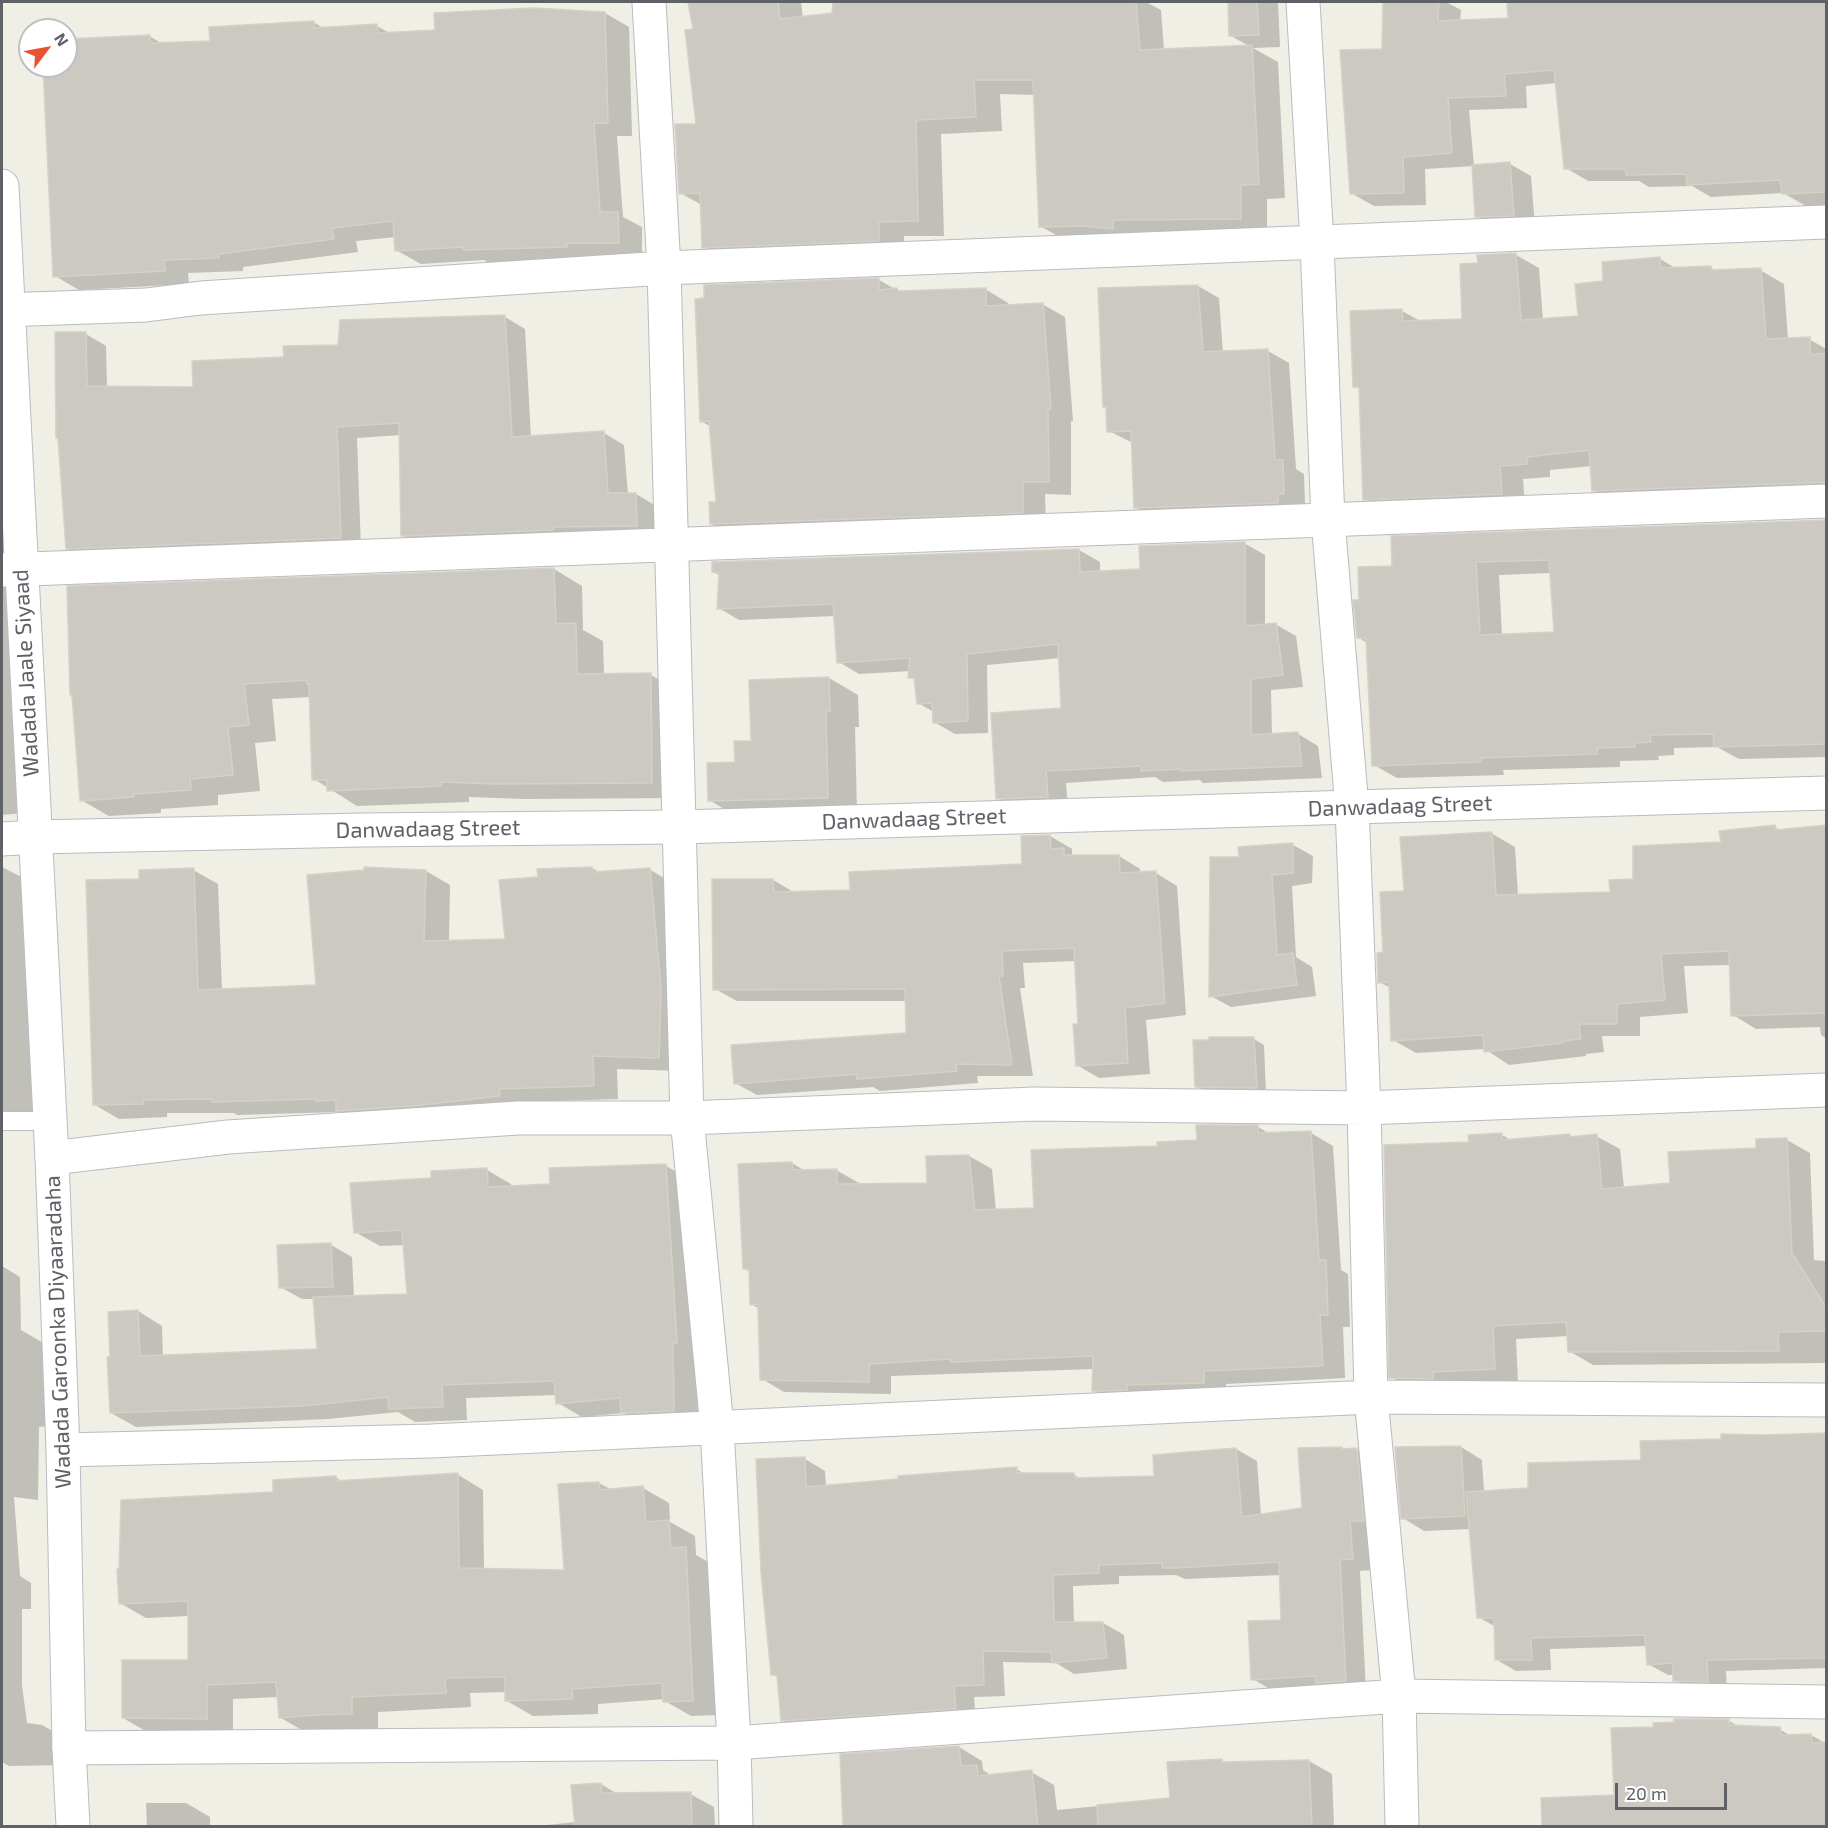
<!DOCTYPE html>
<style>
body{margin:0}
#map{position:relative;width:1828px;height:1828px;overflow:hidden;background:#f0efe6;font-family:"Exo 2",sans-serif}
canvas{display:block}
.frame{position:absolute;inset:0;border:3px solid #5e6166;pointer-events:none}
.north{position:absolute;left:18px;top:18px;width:60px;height:60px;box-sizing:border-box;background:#fff;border:2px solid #bfc0c2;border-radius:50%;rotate:58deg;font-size:16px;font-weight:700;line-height:24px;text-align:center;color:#5e6166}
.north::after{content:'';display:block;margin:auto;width:21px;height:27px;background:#ea5332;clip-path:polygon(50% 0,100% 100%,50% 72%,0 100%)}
.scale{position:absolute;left:1615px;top:1783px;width:112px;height:27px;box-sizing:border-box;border:3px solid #5e6166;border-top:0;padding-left:8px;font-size:18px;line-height:21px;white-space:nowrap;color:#5e6166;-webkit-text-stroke:4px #fff;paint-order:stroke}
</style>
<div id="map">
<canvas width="1828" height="1828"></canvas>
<div class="frame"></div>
<div class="north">N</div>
<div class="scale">20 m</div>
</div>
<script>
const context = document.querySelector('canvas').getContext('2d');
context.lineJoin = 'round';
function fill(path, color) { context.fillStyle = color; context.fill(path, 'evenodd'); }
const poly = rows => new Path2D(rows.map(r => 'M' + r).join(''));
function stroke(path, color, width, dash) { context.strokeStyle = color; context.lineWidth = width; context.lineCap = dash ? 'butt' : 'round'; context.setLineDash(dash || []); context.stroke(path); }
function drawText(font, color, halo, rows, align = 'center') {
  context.font = font + ' "Exo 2",sans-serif'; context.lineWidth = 6; context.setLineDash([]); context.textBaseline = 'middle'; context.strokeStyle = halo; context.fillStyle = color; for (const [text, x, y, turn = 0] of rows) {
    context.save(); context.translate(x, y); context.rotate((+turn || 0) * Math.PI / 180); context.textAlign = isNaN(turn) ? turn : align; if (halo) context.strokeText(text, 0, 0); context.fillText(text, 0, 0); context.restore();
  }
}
const shadow = poly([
 [690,2,801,2,803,18,834,14,835,2,1146,2,1161,10,1164,50,1251,47,1231,36,1229,2,1278,2,1280,47,1253,48,1278,62,1285,198,1267,199,1267,233,1067,241,1040,226,1035,95,1000,94,1002,131,941,134,944,236,904,236,904,255,730,262,704,247,702,205,680,193,698,125,695,31],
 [1384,2,1446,2,1461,10,1460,22,1509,19,1508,2,1826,2,1826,205,1806,206,1783,193,1711,197,1692,186,1649,187,1639,181,1588,181,1566,168,1557,83,1526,86,1527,108,1469,110,1474,166,1425,169,1426,205,1374,206,1351,193,1383,50],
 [605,13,629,27,632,136,617,136,623,217,642,227,642,257,489,263,484,260,421,264,396,250,396,237,356,241,358,252,243,267,243,271,188,273,189,284,79,290,55,276,44,66,66,66,66,40,149,36,163,44,211,43,313,22,325,29,377,26,391,34,437,32],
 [1510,164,1531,176,1535,227,1498,229,1477,216],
 [1516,255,1539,268,1543,320,1580,317,1605,282,1660,259,1677,269,1711,268,1717,271,1760,270,1784,284,1788,340,1809,339,1826,349,1826,496,1617,504,1593,490,1592,466,1550,470,1550,477,1523,479,1525,507,1388,512,1365,499,1360,389,1355,386,1402,311,1422,322,1464,320,1480,265],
 [879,280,902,293,985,289,1008,303,1008,306,1042,304,1065,317,1073,421,1071,421,1071,495,1045,494,1046,525,734,537,711,524,718,504,711,427,701,421],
 [1198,286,1219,298,1223,353,1268,351,1289,363,1296,469,1304,474,1305,505,1157,520,1136,508,1133,443,1109,431],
 [505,317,525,329,531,437,604,433,624,445,628,495,636,494,656,506,657,537,423,547,402,535,401,435,357,438,361,549,88,560,67,548,86,334,106,346,107,388,195,388,285,358],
 [2,342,24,813,2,815],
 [1826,521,1826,757,1739,759,1717,747,1674,748,1674,755,1658,756,1659,760,1620,761,1620,767,1503,770,1504,775,1397,778,1374,765,1367,643,1358,637,1361,601,1393,567],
 [1551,573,1556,634,1502,636,1499,575],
 [1244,543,1265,555,1265,625,1275,624,1296,636,1303,687,1271,690,1272,735,1298,734,1318,746,1322,778,1203,783,1200,780,1163,782,1155,777,1066,783,1068,808,1019,810,998,798,1062,709,1060,658,987,665,988,733,955,734,934,722,934,712,918,703,916,680,910,677,911,671,859,674,839,662,835,616,739,620,719,608,721,576,713,572,1079,550,1100,562,1100,572,1141,570],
 [554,569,582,586,583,630,603,641,604,675,651,675,678,691,680,798,525,799,469,797,469,802,357,806,314,779,311,697,272,699,276,741,255,743,260,791,218,795,218,805,161,809,161,813,109,816,81,800,73,696,71,694],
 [829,678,858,695,859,727,855,727,857,814,738,817,709,800,752,742],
 [1826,826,1826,1038,1821,1035,1820,1027,1756,1029,1733,1015,1731,965,1684,966,1688,1013,1640,1017,1640,1036,1602,1036,1604,1052,1586,1054,1586,1056,1509,1065,1485,1049,1416,1053,1393,1040,1391,988,1379,982,1385,954,1406,892,1491,833,1515,847,1518,896,1611,893,1635,880,1722,844,1775,827,1782,831],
 [1050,836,1072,849,1072,855,1119,856,1140,869,1141,874,1156,873,1177,886,1186,1015,1146,1020,1150,1074,1099,1078,1077,1065,1080,1025,1076,961,1023,963,1025,988,1020,988,1033,1076,977,1076,978,1083,880,1091,873,1087,757,1095,735,1083,908,1034,907,1001,737,1001,715,989,773,880,795,893,852,892,1024,866],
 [1293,845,1313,856,1312,883,1292,886,1296,957,1312,967,1316,996,1231,1007,1211,996,1241,858],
 [2,867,31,882,50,1124,2,1126],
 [592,868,601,873,649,869,674,884,683,1071,617,1069,618,1099,523,1102,342,1114,339,1112,237,1115,234,1113,167,1113,167,1117,119,1119,95,1105,141,880,193,870,218,884,222,990,318,987,366,869,426,871,450,885,449,942,507,941,540,878],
 [1254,1039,1264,1045,1266,1093,1207,1092,1196,1086],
 [1258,1127,1270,1134,1311,1133,1333,1146,1341,1270,1348,1274,1350,1327,1343,1327,1345,1378,1226,1384,1226,1395,1116,1403,1093,1390,1094,1369,891,1376,891,1394,784,1392,762,1379,760,1309,751,1304,750,1272,744,1268,792,1163,805,1171,836,1170,859,1183,859,1186,929,1184,969,1156,992,1169,996,1211,1036,1209,1159,1148,1199,1142],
 [1502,1135,1512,1141,1570,1135,1574,1138,1596,1136,1620,1149,1624,1188,1672,1184,1758,1149,1787,1140,1810,1153,1814,1260,1826,1261,1826,1363,1593,1365,1569,1351,1569,1336,1516,1339,1518,1382,1414,1391,1391,1377,1470,1144],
 [666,1166,691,1180,698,1424,647,1427,624,1413,582,1417,558,1403,557,1395,466,1398,467,1420,415,1422,398,1412,328,1419,136,1427,111,1413,112,1359,138,1311,162,1326,163,1357,319,1350,314,1299,302,1299,280,1287,331,1245,352,1257,354,1297,409,1295,405,1245,380,1246,355,1232,433,1179,487,1170,511,1184,512,1187,552,1185],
 [2,1266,20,1277,21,1330,45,1344,44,1393,51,1397,53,1426,39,1427,38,1500,14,1497,20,1576,31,1583,31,1609,22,1609,22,1685,27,1723,42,1725,68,1740,65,1765,9,1766,2,1762],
 [1826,1435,1826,1668,1726,1671,1727,1692,1694,1691,1675,1680,1675,1675,1668,1675,1648,1664,1647,1646,1550,1649,1551,1670,1516,1671,1497,1660,1496,1627,1478,1617,1470,1529,1424,1531,1403,1518,1461,1447,1482,1460,1484,1492,1530,1489,1642,1461],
 [1236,1449,1257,1461,1261,1516,1304,1509,1357,1450,1377,1462,1373,1570,1360,1571,1366,1692,1273,1691,1253,1679,1283,1622,1281,1575,1185,1579,1176,1575,1119,1576,1119,1584,1073,1586,1074,1624,1103,1623,1124,1635,1127,1669,1074,1674,1056,1663,1003,1662,1005,1696,974,1697,976,1720,803,1732,782,1720,779,1678,772,1674,805,1459,825,1471,826,1487,1016,1469,1027,1475,1074,1475,1082,1479,1156,1477],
 [457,1474,483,1490,484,1570,566,1571,599,1483,612,1490,643,1488,669,1503,670,1522,695,1536,696,1555,712,1564,719,1715,691,1716,665,1701,665,1699,598,1704,598,1714,533,1716,507,1701,507,1692,470,1693,471,1707,378,1712,378,1729,342,1729,307,1733,281,1718,279,1697,233,1699,233,1734,149,1733,123,1718,189,1662,189,1616,146,1618,120,1603,275,1494,335,1477,343,1482],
 [1729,1721,1740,1727,1779,1729,1791,1736,1811,1735,1825,1743,1615,1797,1655,1728],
 [959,1747,982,1761,983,1770,992,1776,1031,1772,1054,1785,1057,1810,1172,1799,1221,1760,1228,1764,1309,1761,1332,1774,1334,1826,845,1826],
 [601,1784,619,1795,690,1794,714,1807,715,1826,537,1826,576,1822],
 [146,1803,186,1803,210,1817,210,1826,147,1826]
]);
const building = poly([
 [688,2,778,2,780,19,832,13,833,2,1136,2,1140,50,1252,45,1259,184,1241,185,1241,219,1113,220,1113,229,1084,226,1039,227,1033,80,974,80,976,117,916,120,918,221,879,222,879,241,702,248,700,193,679,194,675,124,696,124,685,30,693,29,688,2],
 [1228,2,1257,2,1259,35,1229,36,1228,2],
 [1383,2,1439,2,1438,21,1508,18,1507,2,1827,2,1827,192,1782,194,1780,180,1687,185,1686,174,1626,175,1625,169,1564,169,1554,70,1504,74,1506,96,1448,98,1452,153,1403,157,1404,193,1350,194,1340,50,1382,49,1383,2],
 [533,8,605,12,608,123,594,123,600,212,618,212,619,243,567,243,567,247,463,250,463,247,395,251,393,221,332,228,334,239,219,254,219,258,164,260,165,271,53,277,43,66,66,66,66,39,150,35,150,43,210,41,209,27,314,21,314,28,377,24,378,33,435,30,434,13,533,8],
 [1510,162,1514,216,1475,217,1472,165,1510,162],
 [1516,253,1521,320,1578,316,1575,284,1603,281,1602,262,1660,257,1661,268,1711,266,1712,270,1761,268,1766,339,1810,337,1810,355,1827,353,1827,482,1592,491,1589,450,1527,457,1527,464,1500,466,1502,494,1363,500,1359,387,1353,387,1350,311,1402,309,1403,321,1462,319,1460,264,1478,263,1477,255,1516,253],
 [879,278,879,290,897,288,898,291,986,288,986,306,1043,303,1051,409,1048,409,1049,482,1023,482,1023,513,710,524,709,502,716,502,709,421,700,422,695,299,704,298,704,285,879,278],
 [1198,285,1203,352,1268,349,1275,460,1283,460,1284,494,1278,494,1278,503,1134,508,1131,431,1107,432,1106,407,1103,407,1098,288,1198,285],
 [505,315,512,437,604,431,608,493,636,493,637,526,553,527,553,530,401,536,399,423,337,427,341,538,66,549,58,438,56,438,55,332,86,332,87,386,193,387,192,361,284,357,283,346,338,345,340,320,505,315],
 [1827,520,1827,744,1714,747,1713,734,1650,735,1651,742,1635,743,1635,747,1597,748,1597,754,1480,758,1481,762,1372,766,1366,638,1357,638,1353,600,1359,600,1358,567,1392,566,1391,536,1827,520],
 [1549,560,1554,632,1480,635,1476,562,1549,560],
 [1245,542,1245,626,1276,623,1283,675,1251,679,1251,735,1298,732,1302,766,1181,771,1181,769,1141,771,1141,766,1046,771,1048,797,996,799,991,713,1061,708,1058,644,967,654,968,721,933,723,932,703,917,704,914,678,908,678,910,658,837,663,833,604,717,609,719,573,712,572,712,562,1079,549,1080,572,1140,569,1139,546,1245,542],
 [554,568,556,624,576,623,577,674,651,673,652,783,496,784,441,782,441,786,327,791,327,780,312,780,309,684,307,684,307,680,244,684,249,725,228,727,233,775,190,779,191,790,134,794,134,797,80,801,72,695,70,695,67,586,554,568],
 [829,677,830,711,826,711,828,798,708,801,707,763,735,762,734,741,751,741,749,680,829,677],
 [1775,825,1776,830,1827,825,1827,1013,1731,1016,1729,951,1661,954,1665,1000,1617,1004,1617,1024,1579,1024,1581,1039,1563,1041,1563,1043,1484,1052,1483,1035,1391,1041,1389,982,1378,983,1377,953,1383,952,1380,892,1404,891,1400,837,1492,832,1496,895,1610,892,1609,880,1633,879,1633,846,1721,842,1719,831,1775,825],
 [1050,835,1051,849,1064,848,1064,855,1119,855,1120,873,1156,871,1165,1003,1125,1008,1128,1063,1076,1066,1073,1024,1078,1024,1074,948,1002,951,1003,976,999,976,1012,1065,956,1064,957,1071,857,1079,856,1074,734,1084,731,1045,906,1033,905,989,713,990,712,879,773,879,774,892,850,890,849,872,1022,864,1021,836,1050,835],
 [1293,843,1293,873,1272,875,1277,955,1293,953,1297,985,1209,997,1210,857,1239,857,1238,847,1293,843],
 [364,867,426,870,424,941,505,939,499,880,538,877,537,869,592,867,593,872,650,868,661,988,659,1058,593,1056,594,1086,499,1089,500,1096,412,1106,336,1111,336,1100,316,1101,316,1099,212,1102,212,1099,143,1100,143,1104,93,1105,86,880,139,879,139,870,194,868,198,990,316,985,307,875,364,870,364,867],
 [1209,1037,1254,1037,1257,1088,1195,1087,1193,1040,1209,1040,1209,1037],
 [1196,1125,1258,1125,1258,1133,1311,1131,1319,1260,1326,1260,1328,1315,1320,1315,1323,1366,1204,1371,1204,1383,1127,1385,1127,1390,1105,1391,1092,1391,1093,1356,951,1362,950,1359,869,1364,869,1382,760,1380,758,1304,750,1305,749,1269,743,1269,738,1164,792,1162,793,1170,837,1169,837,1184,927,1183,926,1156,969,1155,975,1210,1034,1208,1031,1150,1157,1146,1157,1142,1197,1140,1196,1125],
 [1502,1133,1502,1140,1570,1134,1570,1137,1597,1134,1602,1189,1670,1183,1668,1152,1756,1148,1756,1139,1787,1138,1792,1256,1794,1256,1827,1309,1827,1331,1778,1332,1779,1351,1568,1352,1566,1322,1493,1326,1495,1369,1433,1372,1433,1379,1389,1378,1384,1145,1469,1142,1468,1135,1502,1133],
 [666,1164,677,1343,673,1343,674,1411,621,1413,620,1398,556,1404,554,1381,442,1385,443,1407,389,1409,388,1397,302,1406,110,1413,107,1357,110,1357,108,1312,138,1310,140,1356,317,1349,313,1297,407,1294,402,1230,354,1233,350,1183,431,1178,431,1171,487,1168,488,1187,550,1184,549,1168,666,1164],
 [331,1243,333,1287,279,1288,277,1245,331,1243],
 [1827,1433,1827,1658,1707,1660,1708,1682,1673,1681,1673,1663,1647,1665,1645,1635,1531,1638,1532,1660,1495,1660,1494,1618,1477,1618,1466,1492,1528,1488,1528,1463,1641,1460,1640,1441,1721,1439,1721,1434,1765,1435,1827,1433],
 [1461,1446,1465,1516,1401,1519,1395,1447,1461,1446],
 [1342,1447,1342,1449,1357,1448,1364,1521,1350,1521,1353,1559,1340,1560,1346,1681,1316,1683,1315,1676,1251,1680,1248,1621,1281,1620,1279,1562,1176,1568,1162,1568,1162,1563,1099,1565,1099,1573,1053,1575,1054,1622,1103,1622,1107,1658,1052,1663,1051,1652,983,1651,984,1685,954,1686,956,1709,781,1721,777,1675,771,1675,761,1572,756,1459,805,1457,806,1487,898,1479,898,1476,1017,1467,1017,1473,1074,1473,1075,1478,1154,1476,1153,1455,1236,1448,1242,1517,1302,1508,1298,1448,1342,1447],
 [458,1473,459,1568,564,1570,558,1484,599,1482,600,1490,643,1486,646,1522,669,1520,671,1548,686,1547,693,1701,663,1702,662,1683,572,1689,573,1699,505,1701,505,1677,445,1678,446,1693,352,1697,352,1714,315,1715,279,1718,276,1682,207,1685,207,1719,122,1718,122,1660,188,1660,188,1601,119,1604,117,1569,119,1569,121,1500,273,1492,273,1480,336,1476,336,1481,458,1473],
 [1674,1719,1729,1719,1729,1725,1780,1727,1781,1735,1811,1734,1812,1743,1827,1742,1827,1827,1542,1827,1541,1798,1614,1795,1611,1728,1654,1727,1653,1723,1674,1722,1674,1719],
 [959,1746,961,1766,977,1765,978,1776,1032,1770,1038,1827,843,1827,840,1754,959,1746],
 [1222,1759,1222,1762,1309,1760,1312,1827,1098,1827,1097,1805,1170,1798,1167,1762,1222,1759],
 [601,1783,602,1793,691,1792,692,1827,575,1827,571,1785,601,1783]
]);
const service = poly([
 [2,1121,50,1121]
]);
const minor = poly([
 [649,2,664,268,687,1118,717,1427,734,1743,736,1826],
 [1303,2,1317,243,1328,520,1352,808,1364,1108,1371,1397,1399,1696,1402,1826],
 [2,310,146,305,201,298,664,268,1826,222],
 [2,570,1826,501],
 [2,839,35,837],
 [52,1158,228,1137,518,1118,687,1118,1035,1104,1364,1108,1826,1090],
 [63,1450,431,1441,1371,1397,1826,1400],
 [69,1748,734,1743,1399,1696,1826,1702]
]);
const tertiary = poly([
 [35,837,362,830,679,827,1826,793]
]);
const secondary = poly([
 [2,186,52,1158,63,1450,69,1748,73,1826]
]);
const streetNames = [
 ["Wadada Jaale Siyaad",26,673,-93],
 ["Danwadaag Street",1400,806,-2],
 ["Danwadaag Street",914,819,-2],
 ["Danwadaag Street",428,829,-1],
 ["Wadada Garoonka Diyaaradaha",58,1332,-92]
];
fill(shadow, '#0003');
fill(building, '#ccc9c3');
stroke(building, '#d5d1c4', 1.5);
stroke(service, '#b8bbc0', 20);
stroke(minor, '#b8bbc0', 35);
stroke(tertiary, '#b8bbc0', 35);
stroke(secondary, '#b9bcc2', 35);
stroke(service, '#fff', 18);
stroke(minor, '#fff', 33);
stroke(tertiary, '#fff', 33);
stroke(secondary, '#fff', 33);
drawText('22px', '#5e6166', '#fff', streetNames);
</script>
